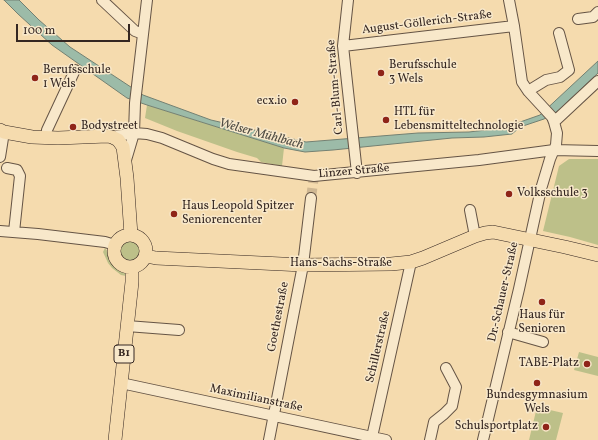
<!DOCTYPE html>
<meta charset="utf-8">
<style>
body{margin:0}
#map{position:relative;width:598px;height:440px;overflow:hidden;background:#f5dbae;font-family:Vollkorn,serif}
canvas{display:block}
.scale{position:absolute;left:16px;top:24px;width:114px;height:18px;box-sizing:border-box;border:2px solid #352722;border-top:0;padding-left:5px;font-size:12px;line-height:14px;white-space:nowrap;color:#352722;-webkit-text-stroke:3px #f8e8ca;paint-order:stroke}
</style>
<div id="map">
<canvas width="598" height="440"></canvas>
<div class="scale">100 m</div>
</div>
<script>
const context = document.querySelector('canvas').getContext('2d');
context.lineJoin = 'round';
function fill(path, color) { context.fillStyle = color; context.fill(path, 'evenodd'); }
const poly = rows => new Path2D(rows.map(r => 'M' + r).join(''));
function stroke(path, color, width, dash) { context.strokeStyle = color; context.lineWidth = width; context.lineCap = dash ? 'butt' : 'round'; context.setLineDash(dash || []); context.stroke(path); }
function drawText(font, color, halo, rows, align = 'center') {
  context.font = font + ' Vollkorn,serif'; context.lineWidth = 3; context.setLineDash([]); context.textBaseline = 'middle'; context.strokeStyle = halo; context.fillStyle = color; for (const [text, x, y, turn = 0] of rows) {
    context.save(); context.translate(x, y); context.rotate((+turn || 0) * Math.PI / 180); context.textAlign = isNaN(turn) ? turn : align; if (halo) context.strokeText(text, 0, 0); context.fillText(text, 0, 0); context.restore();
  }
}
const green = poly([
 [147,105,284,148,282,166,261,162,257,158,237,152,177,131,145,118],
 [569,159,598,159,598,245,570,237,543,231,559,166],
 '119 251a11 11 0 1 1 22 0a11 11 0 1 1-22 0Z',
 [105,248,111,256,112,260,115,264,120,267,125,272,126,276,121,275,112,268,108,263,103,252],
 [579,352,598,357,598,376,574,370],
 [537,407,563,413,556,440,529,440]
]);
const water = poly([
 [4,0,19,0,39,20,70,47,143,95,211,120,306,142,418,133,469,132,503,128,540,115,598,61,598,73,558,111,544,119,520,127,512,134,484,137,452,138,333,150,305,152,284,148,147,105,127,98,52,45,18,14,4,0]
]);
const minorTunnel = poly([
 [311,198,314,176]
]);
const minor = poly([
 [102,0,135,31,143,34],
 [348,0,343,46,357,173],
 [578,19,593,17,598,12],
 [343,46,514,26],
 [528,91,546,80,560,77,569,70,559,33],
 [554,122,598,81],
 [112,137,134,133,147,134,162,138,213,159,229,164,314,176,479,160,554,150,598,151],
 [46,138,47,130,75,70],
 [0,157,4,132],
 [126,160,134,133,135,103,147,0],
 [7,168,17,170,20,176,14,232],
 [470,210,475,236],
 [0,231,38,234,105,242,115,245],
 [127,326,179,330],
 [508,332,543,342],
 [121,383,386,440],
 [372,437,411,262],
 [269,440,303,265,311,198],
 [430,440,434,422,444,414,452,406,454,396,456,387,446,368],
 [483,440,519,289,541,189,550,159,556,145,557,133,554,122,552,117,528,91,522,82,514,26,509,0]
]);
const major = poly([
 [0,130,4,132,32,137,58,138,107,136,112,137,118,140,123,147,127,178,131,235],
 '114 251a16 16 0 1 1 32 0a16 16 0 1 1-32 0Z',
 [146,256,156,258,303,265,391,264,411,262,423,258,475,236,485,233,493,232,565,247,598,255],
 [115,440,132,282,132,267]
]);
const markers = [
 [381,73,4,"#8f2418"],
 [35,78,4,"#8f2418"],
 [295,102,4,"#8f2418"],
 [386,120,4,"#8f2418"],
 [73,127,4,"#8f2418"],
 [509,194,4,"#8f2418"],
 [174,214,4,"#8f2418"],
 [542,302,4,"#8f2418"],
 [587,364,4,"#8f2418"],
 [537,383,4,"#8f2418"],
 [546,427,4,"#8f2418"]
];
const shields = [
 [124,354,20]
];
const shieldNames = [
 ["B1",124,354]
];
const streetNames = [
 ["August-Göllerich-Straße",427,23,-7],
 ["Carl-Blum-Straße",336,87,-95],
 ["Linzer Straße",354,172,-5],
 ["Hans-Sachs-Straße",341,264],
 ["Dr.-Schauer-Straße",504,292,-77],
 ["Goethestraße",279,317,-79],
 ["Schillerstraße",379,347,-77],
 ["Maximilianstraße",256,399,12]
];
const poiNames = [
 ["Berufsschule",389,66],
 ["3 Wels",389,80],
 ["Berufsschule",43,71],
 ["1 Wels",43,85],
 ["ecx.io",287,102,"right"],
 ["HTL für",394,113],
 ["Lebensmitteltechnologie",394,127],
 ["Bodystreet",81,127],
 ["Volksschule 3",517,194],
 ["Haus Leopold Spitzer",182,207],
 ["Seniorencenter",182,221],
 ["Haus für",542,316,"center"],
 ["Senioren",542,330,"center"],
 ["TABE-Platz",579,364,"right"],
 ["Bundesgymnasium",537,396,"center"],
 ["Wels",537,410,"center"],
 ["Schulsportplatz",538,427,"right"]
];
const waterNames = [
 ["Welser Mühlbach",261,135,15]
];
fill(green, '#bdc089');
fill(water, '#9cbba8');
stroke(water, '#738072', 1);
stroke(minorTunnel, '#cfb792', 10, [10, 5]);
stroke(minor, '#655445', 12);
stroke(major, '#352722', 14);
stroke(minor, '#f8e8ca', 10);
stroke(major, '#f5dbae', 13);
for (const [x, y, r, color] of markers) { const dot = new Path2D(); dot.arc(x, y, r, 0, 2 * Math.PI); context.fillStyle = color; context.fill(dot); stroke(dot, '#f8e8ca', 1.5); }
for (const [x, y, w] of shields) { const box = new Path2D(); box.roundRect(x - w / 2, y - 9, w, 18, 3); context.fillStyle = '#f8e8ca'; context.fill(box); stroke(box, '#352722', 1); }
drawText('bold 11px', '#352722', null, shieldNames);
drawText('12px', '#352722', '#f8e8ca', streetNames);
drawText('12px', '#352722', '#f8e8ca', poiNames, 'left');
drawText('italic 13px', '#4f4c44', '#f8e8ca', waterNames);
</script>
